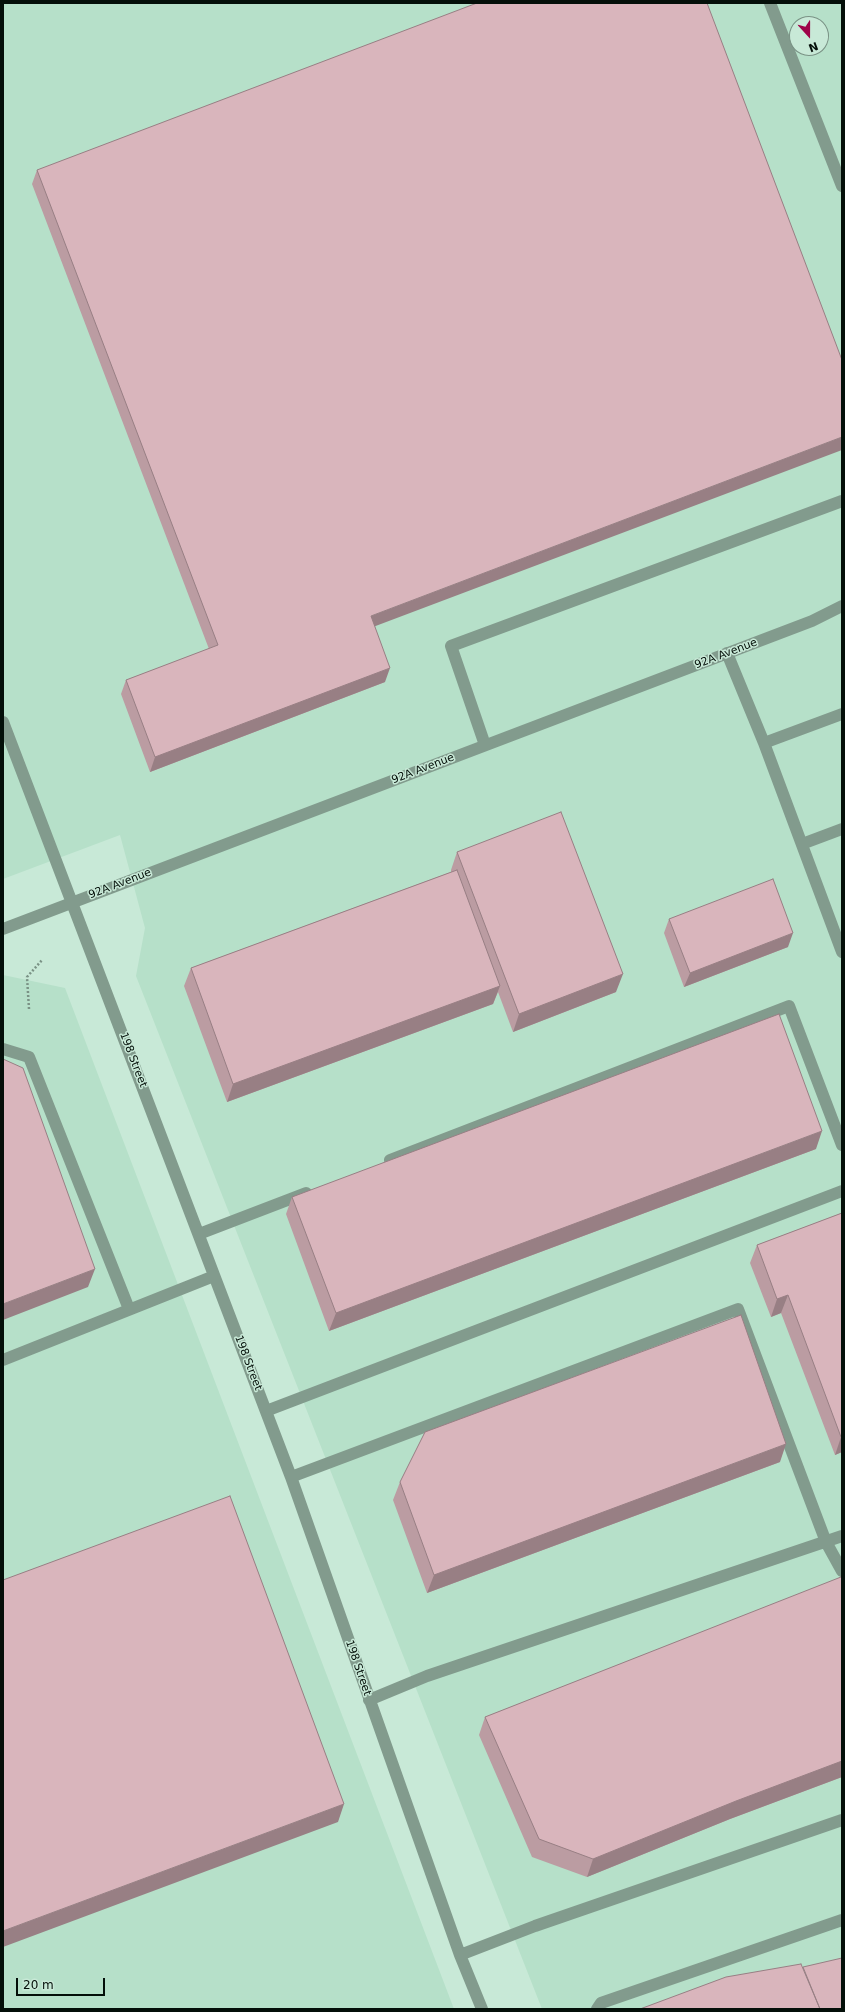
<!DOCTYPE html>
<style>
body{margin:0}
#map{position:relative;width:845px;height:2012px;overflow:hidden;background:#c8e9d7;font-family:"DejaVu Sans",sans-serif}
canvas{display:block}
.frame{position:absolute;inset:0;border:4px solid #040f09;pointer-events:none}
.north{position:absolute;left:789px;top:16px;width:40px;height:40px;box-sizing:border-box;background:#c8e9d7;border:1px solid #7a9285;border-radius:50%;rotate:159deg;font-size:11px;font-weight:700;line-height:16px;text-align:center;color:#040f09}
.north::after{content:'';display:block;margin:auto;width:14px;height:18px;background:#9e0349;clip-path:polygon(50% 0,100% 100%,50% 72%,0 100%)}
.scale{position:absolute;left:16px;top:1978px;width:89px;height:18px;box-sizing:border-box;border:2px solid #040f09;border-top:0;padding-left:5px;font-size:12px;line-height:14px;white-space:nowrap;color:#040f09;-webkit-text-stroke:3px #c8e9d7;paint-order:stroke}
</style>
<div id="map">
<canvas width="845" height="2012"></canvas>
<div class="frame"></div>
<div class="north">N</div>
<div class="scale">20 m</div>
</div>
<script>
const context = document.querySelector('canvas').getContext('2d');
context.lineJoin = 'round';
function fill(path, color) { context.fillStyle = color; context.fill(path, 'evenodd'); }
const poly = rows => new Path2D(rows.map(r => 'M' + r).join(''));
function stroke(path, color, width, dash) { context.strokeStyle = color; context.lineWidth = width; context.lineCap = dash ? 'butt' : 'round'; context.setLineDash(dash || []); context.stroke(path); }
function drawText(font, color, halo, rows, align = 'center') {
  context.font = font + ' "DejaVu Sans",sans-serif'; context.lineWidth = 3; context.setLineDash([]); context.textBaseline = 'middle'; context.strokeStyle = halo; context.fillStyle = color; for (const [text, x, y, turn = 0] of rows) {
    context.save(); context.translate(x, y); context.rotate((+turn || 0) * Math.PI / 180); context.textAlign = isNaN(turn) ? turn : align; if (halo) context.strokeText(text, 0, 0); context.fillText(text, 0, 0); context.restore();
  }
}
const built = poly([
 [3,3,842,3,842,2009,542,2009,136,976,145,928,120,835,3,879],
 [797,24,821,24,821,48,797,48],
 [3,975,65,988,454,2009,3,2009]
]);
const path = poly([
 [29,1009,27,977,42,960]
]);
const minor = poly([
 [770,3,842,186],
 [727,653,764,743,842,952],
 [3,722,291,1477,460,1955,482,2009],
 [764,743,842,714],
 [485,745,451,646,842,501],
 [802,844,842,829],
 [3,929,812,621,842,606],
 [3,1049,29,1057,129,1309],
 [390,1160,789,1006,842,1145],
 [199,1234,306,1193],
 [3,1360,214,1276],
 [266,1411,842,1191],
 [291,1477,738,1309,826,1542,842,1571],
 [369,1700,427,1676,842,1536],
 [460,1955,535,1926,842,1820],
 [597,2009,601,2003,842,1920]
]);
const wall = poly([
 [37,170,375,627,385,682,150,772,121,694,126,680,209,649,32,184],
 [457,852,616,992,513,1032,498,992,493,1004,227,1102,184,986,191,968,451,872,451,870],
 [669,919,788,947,684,987,664,933],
 [816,1149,329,1331,286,1214,292,1197],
 [842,1213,842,1452,835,1455,781,1313,771,1317,750,1263,757,1245],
 [780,1462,427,1593,393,1500,400,1482],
 [842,1578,842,1777,730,1819,587,1877,532,1857,479,1735,485,1717]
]);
const shadedWall = poly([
 [842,437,842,450,365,630,371,616],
 [390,668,385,682,150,772,155,757],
 [793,933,788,947,684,987,690,973],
 [623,974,616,992,513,1032,519,1014],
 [500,986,493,1004,227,1102,233,1084],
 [822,1131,816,1149,329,1331,336,1313],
 [95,1269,88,1287,3,1320,3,1304],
 [788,1295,781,1313,771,1317,777,1299],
 [841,1437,842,1437,842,1452,835,1455],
 [786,1444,780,1462,427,1593,434,1575],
 [842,1761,842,1777,730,1819,587,1877,593,1859,736,1801],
 [344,1804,338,1822,3,1947,3,1931]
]);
const building = poly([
 [477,3,707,3,842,360,842,437,371,616,390,668,155,757,126,680,218,645,37,170,477,3],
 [561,812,623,974,519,1014,457,852,561,812],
 [457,870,500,986,233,1084,191,968,457,870],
 [773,879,793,933,690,973,669,919,773,879],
 [779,1014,822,1131,336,1313,292,1197,779,1014],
 [3,1059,23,1068,95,1269,3,1304,3,1059],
 [842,1213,842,1437,841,1437,788,1295,777,1299,757,1245,842,1213],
 [741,1315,786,1444,434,1575,400,1482,425,1432,741,1315],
 [230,1496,344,1804,3,1931,3,1580,230,1496],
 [841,1577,842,1578,842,1761,736,1801,593,1859,539,1839,485,1717,841,1577],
 [842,1958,842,2009,820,2009,803,1967,842,1958],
 [801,1964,820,2009,640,2009,726,1977,801,1964]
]);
const streetNames = [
 ["92A Avenue",726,654,-21],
 ["92A Avenue",423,769,-21],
 ["92A Avenue",120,884,-21],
 ["198 Street",133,1060,69],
 ["198 Street",248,1363,69],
 ["198 Street",358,1668,71]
];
fill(built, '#b6e0c9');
stroke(path, '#7a9285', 2.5, [2, 2]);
stroke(minor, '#829b8d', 12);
fill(wall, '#bb9ca2');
fill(shadedWall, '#987f84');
fill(building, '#d9b5bc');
stroke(building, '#987f84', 1);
drawText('11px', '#040f09', '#c8e9d7', streetNames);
</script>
